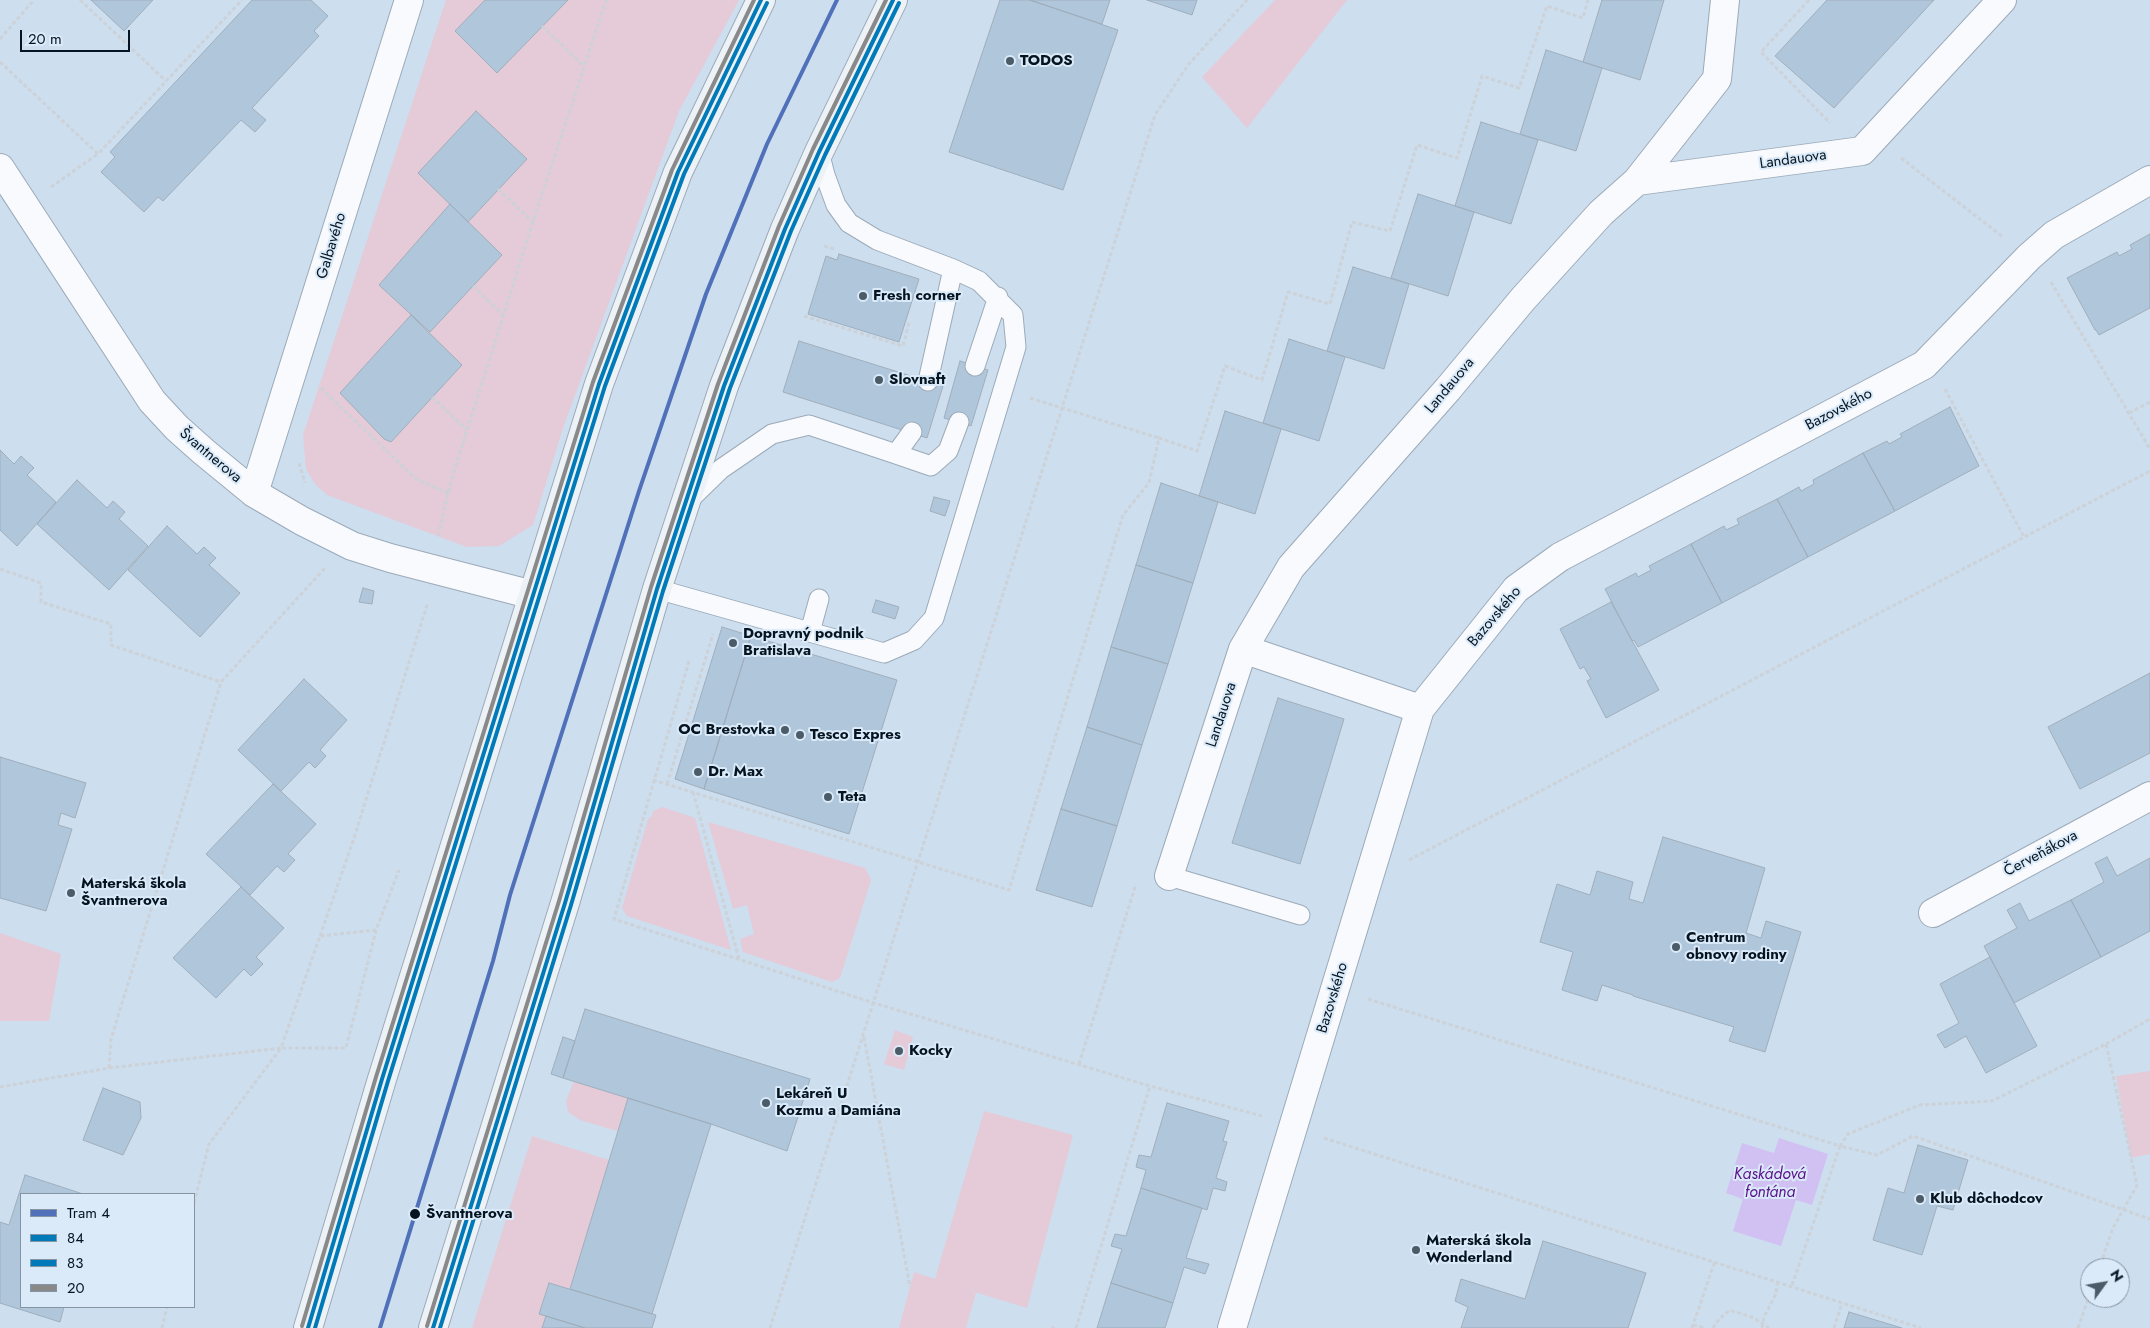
<!DOCTYPE html>
<meta charset="utf-8">
<style>
body{margin:0}
#map{position:relative;width:2150px;height:1328px;overflow:hidden;background:#cddeef;font-family:Jost,sans-serif}
canvas{display:block}
.legend{position:absolute;left:20px;top:1193px;width:175px;height:115px;box-sizing:border-box;background:#daeaf9;border:1px solid #8594a2;margin:0;padding:6px 9px;list-style:none;font-size:15px;color:#051420}
.legend li{display:flex;align-items:center;gap:10px;height:25px}
.legend b{width:25px;border:1px solid #8594a2}
.north{position:absolute;left:2080px;top:1258px;width:50px;height:50px;box-sizing:border-box;background:#daeaf9;border:1px solid #8594a2;border-radius:50%;rotate:58deg;font-size:14px;font-weight:700;line-height:20px;text-align:center;color:#051420}
.north::after{content:'';display:block;margin:auto;width:18px;height:22px;background:#4b5b68;clip-path:polygon(50% 0,100% 100%,50% 72%,0 100%)}
.scale{position:absolute;left:20px;top:30px;width:110px;height:22px;box-sizing:border-box;border:2px solid #051420;border-top:0;padding-left:6px;font-size:15px;line-height:18px;white-space:nowrap;color:#051420;-webkit-text-stroke:4px #daeaf9;paint-order:stroke}
</style>
<div id="map">
<canvas width="2150" height="1328"></canvas>
<ul class="legend">
<li><b style="height:6px;background:#5071b9"></b>Tram 4</li>
<li><b style="height:6px;background:#007ab8"></b>84</li>
<li><b style="height:6px;background:#007ab8"></b>83</li>
<li><b style="height:6px;background:#898989"></b>20</li>
</ul>
<div class="north">N</div>
<div class="scale">20 m</div>
</div>
<script>
const context = document.querySelector('canvas').getContext('2d');
context.lineJoin = 'round';
function fill(path, color) { context.fillStyle = color; context.fill(path, 'evenodd'); }
const poly = rows => new Path2D(rows.map(r => 'M' + r).join(''));
function stroke(path, color, width, dash) { context.strokeStyle = color; context.lineWidth = width; context.lineCap = dash ? 'butt' : 'round'; context.setLineDash(dash || []); context.stroke(path); }
function drawText(font, color, halo, rows, align = 'center') {
  context.font = font + ' Jost,sans-serif'; context.lineWidth = 4; context.setLineDash([]); context.textBaseline = 'middle'; context.strokeStyle = halo; context.fillStyle = color; for (const [text, x, y, turn = 0] of rows) {
    context.save(); context.translate(x, y); context.rotate((+turn || 0) * Math.PI / 180); context.textAlign = isNaN(turn) ? turn : align; if (halo) context.strokeText(text, 0, 0); context.fillText(text, 0, 0); context.restore();
  }
}
const green = poly([
 [446,0,739,0,679,111,563,428,533,525,499,546,467,547,327,495,315,484,306,469,303,435],
 [1275,0,1347,0,1247,128,1202,77],
 [662,807,695,818,731,950,627,916,622,908,648,819,652,816,653,811],
 [708,822,865,868,871,880,840,978,832,982,743,952,740,939,754,934,747,905,733,909],
 [0,933,61,954,49,1021,0,1021],
 [895,1030,913,1037,904,1070,884,1064],
 [2150,1071,2150,1154,2131,1158,2116,1076],
 [574,1081,628,1098,617,1131,580,1120,568,1112,566,1101],
 [984,1111,1073,1135,1027,1308,968,1290,976,1293,966,1328,899,1328,914,1272,935,1279],
 [532,1136,609,1160,570,1289,549,1283,539,1314,546,1316,542,1328,472,1328]
]);
const water = poly([
 [1779,1138,1828,1154,1812,1205,1796,1200,1781,1246,1733,1231,1743,1199,1726,1193,1742,1143,1774,1153]
]);
const building = poly([
 [91,0,153,0,124,31,91,0],
 [252,0,311,0,328,16,314,31,319,36,252,108,266,120,255,132,241,120,163,201,158,197,144,212,101,172,115,157,110,152,252,0],
 [485,0,568,0,497,73,455,31,485,0],
 [1000,0,1030,0,1118,30,1063,190,949,152,1000,0],
 [1030,0,1110,0,1102,24,1030,0],
 [1147,0,1197,0,1192,15,1147,0],
 [1602,0,1664,0,1640,80,1583,62,1602,0],
 [1827,0,1934,0,1834,108,1775,56,1827,0],
 [1546,50,1602,68,1576,151,1520,134,1546,50],
 [476,111,527,159,468,222,418,173,476,111],
 [1481,122,1538,140,1511,224,1455,206,1481,122],
 [1418,194,1474,212,1448,296,1391,278,1418,194],
 [450,204,502,255,430,332,379,285,450,204],
 [2150,234,2150,308,2099,335,2096,330,2095,330,2067,278,2117,252,2119,256,2132,249,2130,245,2150,234],
 [839,254,919,279,899,342,808,314,826,256,837,260,839,254],
 [1353,267,1409,284,1384,369,1327,351,1353,267],
 [411,315,462,365,391,442,384,439,340,393,411,315],
 [1289,339,1345,357,1319,441,1263,423,1289,339],
 [799,341,943,386,927,438,783,392,799,341],
 [960,361,988,370,971,426,944,418,960,361],
 [1950,407,1979,466,1895,511,1863,453,1887,441,1889,444,1902,437,1900,434,1950,407],
 [1225,411,1281,429,1255,514,1199,496,1225,411],
 [0,450,14,464,21,456,34,468,27,475,56,502,17,546,0,530,0,450],
 [1863,453,1895,511,1808,557,1777,499,1799,487,1801,491,1814,484,1813,480,1863,453],
 [77,480,107,508,113,501,125,512,119,519,148,546,109,590,37,524,77,480],
 [1161,483,1218,502,1193,583,1136,565,1161,483],
 [934,497,950,501,945,516,930,511,934,497],
 [1777,499,1808,557,1722,603,1691,544,1724,526,1726,530,1739,524,1737,519,1777,499],
 [167,526,197,554,204,547,216,558,209,565,240,593,200,637,128,570,167,526],
 [1691,544,1722,603,1638,647,1634,640,1632,641,1605,589,1636,573,1638,577,1651,570,1649,566,1691,544],
 [1136,565,1193,583,1168,664,1111,647,1136,565],
 [363,588,374,591,372,604,359,602,363,588],
 [876,600,899,607,895,619,872,612,876,600],
 [1611,602,1659,690,1606,718,1587,681,1591,679,1584,667,1580,669,1560,629,1611,602],
 [722,627,751,636,704,789,675,779,722,627],
 [751,636,897,680,849,834,704,789,751,636],
 [1111,647,1168,664,1142,745,1087,727,1111,647],
 [2150,673,2150,753,2080,789,2048,727,2150,673],
 [304,679,347,720,320,750,326,756,315,768,309,762,281,791,238,750,304,679],
 [1278,698,1344,719,1300,864,1232,843,1278,698],
 [1087,727,1142,745,1117,826,1061,809,1087,727],
 [0,757,86,783,75,818,61,813,58,825,72,829,46,911,0,898,0,757],
 [273,784,316,824,288,854,295,860,284,872,277,866,250,895,206,854,273,784],
 [1061,809,1117,826,1092,907,1036,890,1061,809],
 [1663,837,1765,868,1746,933,1761,938,1766,921,1801,932,1765,1052,1729,1041,1734,1027,1633,996,1633,995,1602,985,1597,1001,1562,990,1573,952,1540,942,1557,884,1590,895,1597,871,1633,882,1629,899,1643,903,1663,837],
 [2107,857,2117,876,2150,858,2150,931,2101,957,2071,900,2104,882,2095,863,2107,857],
 [241,887,284,928,256,957,263,964,251,976,244,969,216,998,173,958,241,887],
 [2071,900,2101,957,2014,1003,1984,946,2017,928,2007,910,2020,903,2029,921,2071,900],
 [1990,957,2037,1046,1986,1073,1966,1036,1945,1048,1937,1035,1959,1023,1940,984,1990,957],
 [585,1009,810,1079,787,1151,711,1124,563,1078,585,1009],
 [563,1037,575,1041,563,1078,551,1074,563,1037],
 [103,1088,140,1102,141,1118,123,1155,83,1140,103,1088],
 [628,1098,711,1124,652,1314,570,1289,628,1098],
 [1167,1103,1229,1121,1223,1141,1227,1142,1216,1178,1227,1182,1225,1191,1213,1188,1207,1210,1141,1188,1146,1170,1136,1167,1139,1155,1151,1157,1167,1103],
 [1918,1145,1968,1160,1953,1210,1937,1206,1922,1255,1873,1240,1888,1188,1904,1193,1918,1145],
 [25,1175,83,1194,21,1194,21,1307,64,1307,60,1322,0,1303,0,1222,9,1225,25,1175],
 [1141,1188,1202,1208,1186,1258,1209,1264,1205,1274,1184,1267,1173,1303,1111,1283,1122,1249,1111,1246,1115,1234,1126,1236,1141,1188],
 [1543,1241,1646,1273,1628,1328,1461,1328,1468,1307,1455,1301,1461,1279,1525,1299,1543,1241],
 [549,1283,656,1315,652,1328,585,1328,539,1314,549,1283],
 [1111,1283,1173,1303,1165,1328,1097,1328,1111,1283],
 [1849,1312,1902,1328,1844,1328,1849,1312],
 [546,1316,585,1328,542,1328,546,1316]
]);
const path = poly([
 [80,0,166,81],
 [1809,0,1761,52,1830,123],
 [542,26,584,66],
 [0,39,34,0],
 [0,62,98,154,242,0],
 [1901,158,2003,237],
 [51,187,98,154],
 [498,189,533,222],
 [824,246,834,249],
 [2051,282,2150,449],
 [473,286,503,315],
 [804,316,903,346,909,323],
 [321,388,416,479,448,493],
 [1945,389,2024,537],
 [432,397,467,430],
 [1030,398,1159,438],
 [2129,413,2150,402],
 [299,463,305,483],
 [438,536,451,481,533,222,606,0],
 [0,569,41,583,41,602,111,624,111,645,221,682],
 [689,661,614,919,874,1003,1150,1086,1262,1116],
 [653,780,1009,890,1123,515,1149,483,1159,438,1197,451,1225,366,1262,380,1288,292,1330,304,1352,222,1390,231,1417,145,1457,158,1482,76,1519,88,1547,6,1583,18,1588,0],
 [667,784,713,634],
 [693,792,739,959],
 [1409,860,2150,471],
 [320,936,353,841,428,602],
 [1368,999,1840,1146,1848,1134,1920,1105,1992,1101,2106,1044,2137,1185,2113,1228,2099,1268],
 [864,1037,910,1287],
 [2106,1044,2150,1019],
 [1079,1064,1136,884],
 [109,1068,111,1039,221,682,325,568],
 [0,1087,109,1068,281,1048,320,936,376,930,399,870],
 [1324,1138,1921,1328],
 [194,1203,209,1144,281,1048,346,1048,376,930],
 [1792,1285,1840,1146,1877,1155,1913,1136,2150,1219],
 [1693,1325,1705,1328],
 [162,1328,167,1307],
 [770,1328,1155,115,1188,65,1247,0],
 [1051,1328,1055,1328],
 [1076,1328,1150,1086],
 [1692,1328,1715,1261],
 [1713,1328,1719,1319,1730,1310,1754,1318,1769,1328],
 [1762,1328,1764,1317,1776,1294,1777,1284],
 [1834,1328,1842,1303],
 [2078,1328,2090,1294]
]);
const lane = poly([
 [819,152,825,175,836,205,849,223,877,240,953,269,928,381],
 [975,366,998,297],
 [896,454,931,466,948,451,959,422],
 [688,501,721,469,772,434,809,425,896,454,912,432],
 [657,589,884,653,914,640,934,618,1016,347,1013,315,979,281,953,269],
 [810,632,819,599],
 [1169,876,1300,915]
]);
const street = poly([
 [0,168,152,401,177,428,204,452,254,493,302,521,352,546,390,558,533,595],
 [1637,181,1717,79,1725,0],
 [254,493,409,0],
 [1243,649,1420,709],
 [1169,876,1243,649,1291,567,1448,389,1523,299,1601,213,1637,181,1862,151,2002,0],
 [1933,913,2150,796],
 [1232,1328,1420,709,1516,589,1560,557,1924,365,2029,257,2054,235,2150,180]
]);
const secondary = poly([
 [308,1328,382,1079,599,384,678,172,761,0],
 [433,1328,565,903,657,589,724,386,785,229,819,152,893,0]
]);
const bus1 = poly([
 [308,1328,382,1079,599,384,678,172,761,0],
 [433,1328,565,903,657,589,724,386,785,229,819,152,893,0]
]);
const bus2 = poly([
 [315,1328,388,1081,605,386,684,174,767,3],
 [440,1328,571,905,663,591,730,388,791,231,825,155,899,3]
]);
const bus3 = poly([
 [302,1326,376,1077,593,382,672,170,754,0],
 [427,1326,559,901,651,587,718,384,779,226,813,149,886,0]
]);
const tram1 = poly([
 [380,1328,493,961,510,895,639,491,706,294,767,144,837,0]
]);
const markers = [
 [1010,61,5,"#4b5b68"],
 [863,296,5,"#4b5b68"],
 [879,380,5,"#4b5b68"],
 [733,643,5,"#4b5b68"],
 [785,730,5,"#4b5b68"],
 [800,735,5,"#4b5b68"],
 [698,772,5,"#4b5b68"],
 [828,797,5,"#4b5b68"],
 [71,893,5,"#4b5b68"],
 [1676,947,5,"#4b5b68"],
 [899,1051,5,"#4b5b68"],
 [766,1103,5,"#4b5b68"],
 [1920,1199,5,"#4b5b68"],
 [415,1214,6,"#051420"],
 [1416,1250,5,"#4b5b68"]
];
const poiNames = [
 ["TODOS",1020,61],
 ["Fresh corner",873,296],
 ["Slovnaft",889,380],
 ["Dopravný podnik",743,634],
 ["Bratislava",743,651],
 ["OC Brestovka",775,730,"right"],
 ["Tesco Expres",810,735],
 ["Dr. Max",708,772],
 ["Teta",838,797],
 ["Materská škola",81,884],
 ["Švantnerova",81,901],
 ["Centrum",1686,938],
 ["obnovy rodiny",1686,955],
 ["Kocky",909,1051],
 ["Lekáreň U",776,1094],
 ["Kozmu a Damiána",776,1111],
 ["Klub dôchodcov",1930,1199],
 ["Materská škola",1426,1241],
 ["Wonderland",1426,1258]
];
const streetNames = [
 ["Landauova",1793,160,-8],
 ["Galbavého",332,246,-73],
 ["Landauova",1450,386,-50],
 ["Bazovského",1839,410,-28],
 ["Švantnerova",210,456,40],
 ["Bazovského",1495,617,-50],
 ["Landauova",1222,715,-72],
 ["Červeňákova",2041,854,-28],
 ["Bazovského",1333,998,-73]
];
const stopNames = [
 ["Švantnerova",426,1214]
];
const waterNames = [
 ["Kaskádová",1770,1175],
 ["fontána",1770,1193]
];
fill(green, '#e5cad8');
fill(water, '#d1c1f2');
fill(building, '#b0c6da');
stroke(building, '#9faebc', 1);
stroke(lane, '#9caab8', 21);
stroke(street, '#9caab8', 30);
stroke(secondary, '#9caab8', 30);
stroke(path, '#ccd2d7', 3, [4, 2.5]);
stroke(lane, '#f8fafd', 19);
stroke(street, '#f8fafd', 28);
stroke(secondary, '#edf2f7', 28);
stroke(bus1, '#007ab8', 4);
stroke(bus2, '#007ab8', 4);
stroke(bus3, '#898989', 4);
stroke(tram1, '#5071b9', 4);
for (const [x, y, r, color] of markers) { const dot = new Path2D(); dot.arc(x, y, r, 0, 2 * Math.PI); context.fillStyle = color; context.fill(dot); stroke(dot, '#daeaf9', 2); }
drawText('bold 15px', '#051420', '#daeaf9', poiNames, 'left');
drawText('15px', '#051420', '#daeaf9', streetNames);
drawText('bold 15px', '#051420', '#daeaf9', stopNames, 'left');
drawText('italic 16px', '#5b118c', '#daeaf9', waterNames);
</script>
